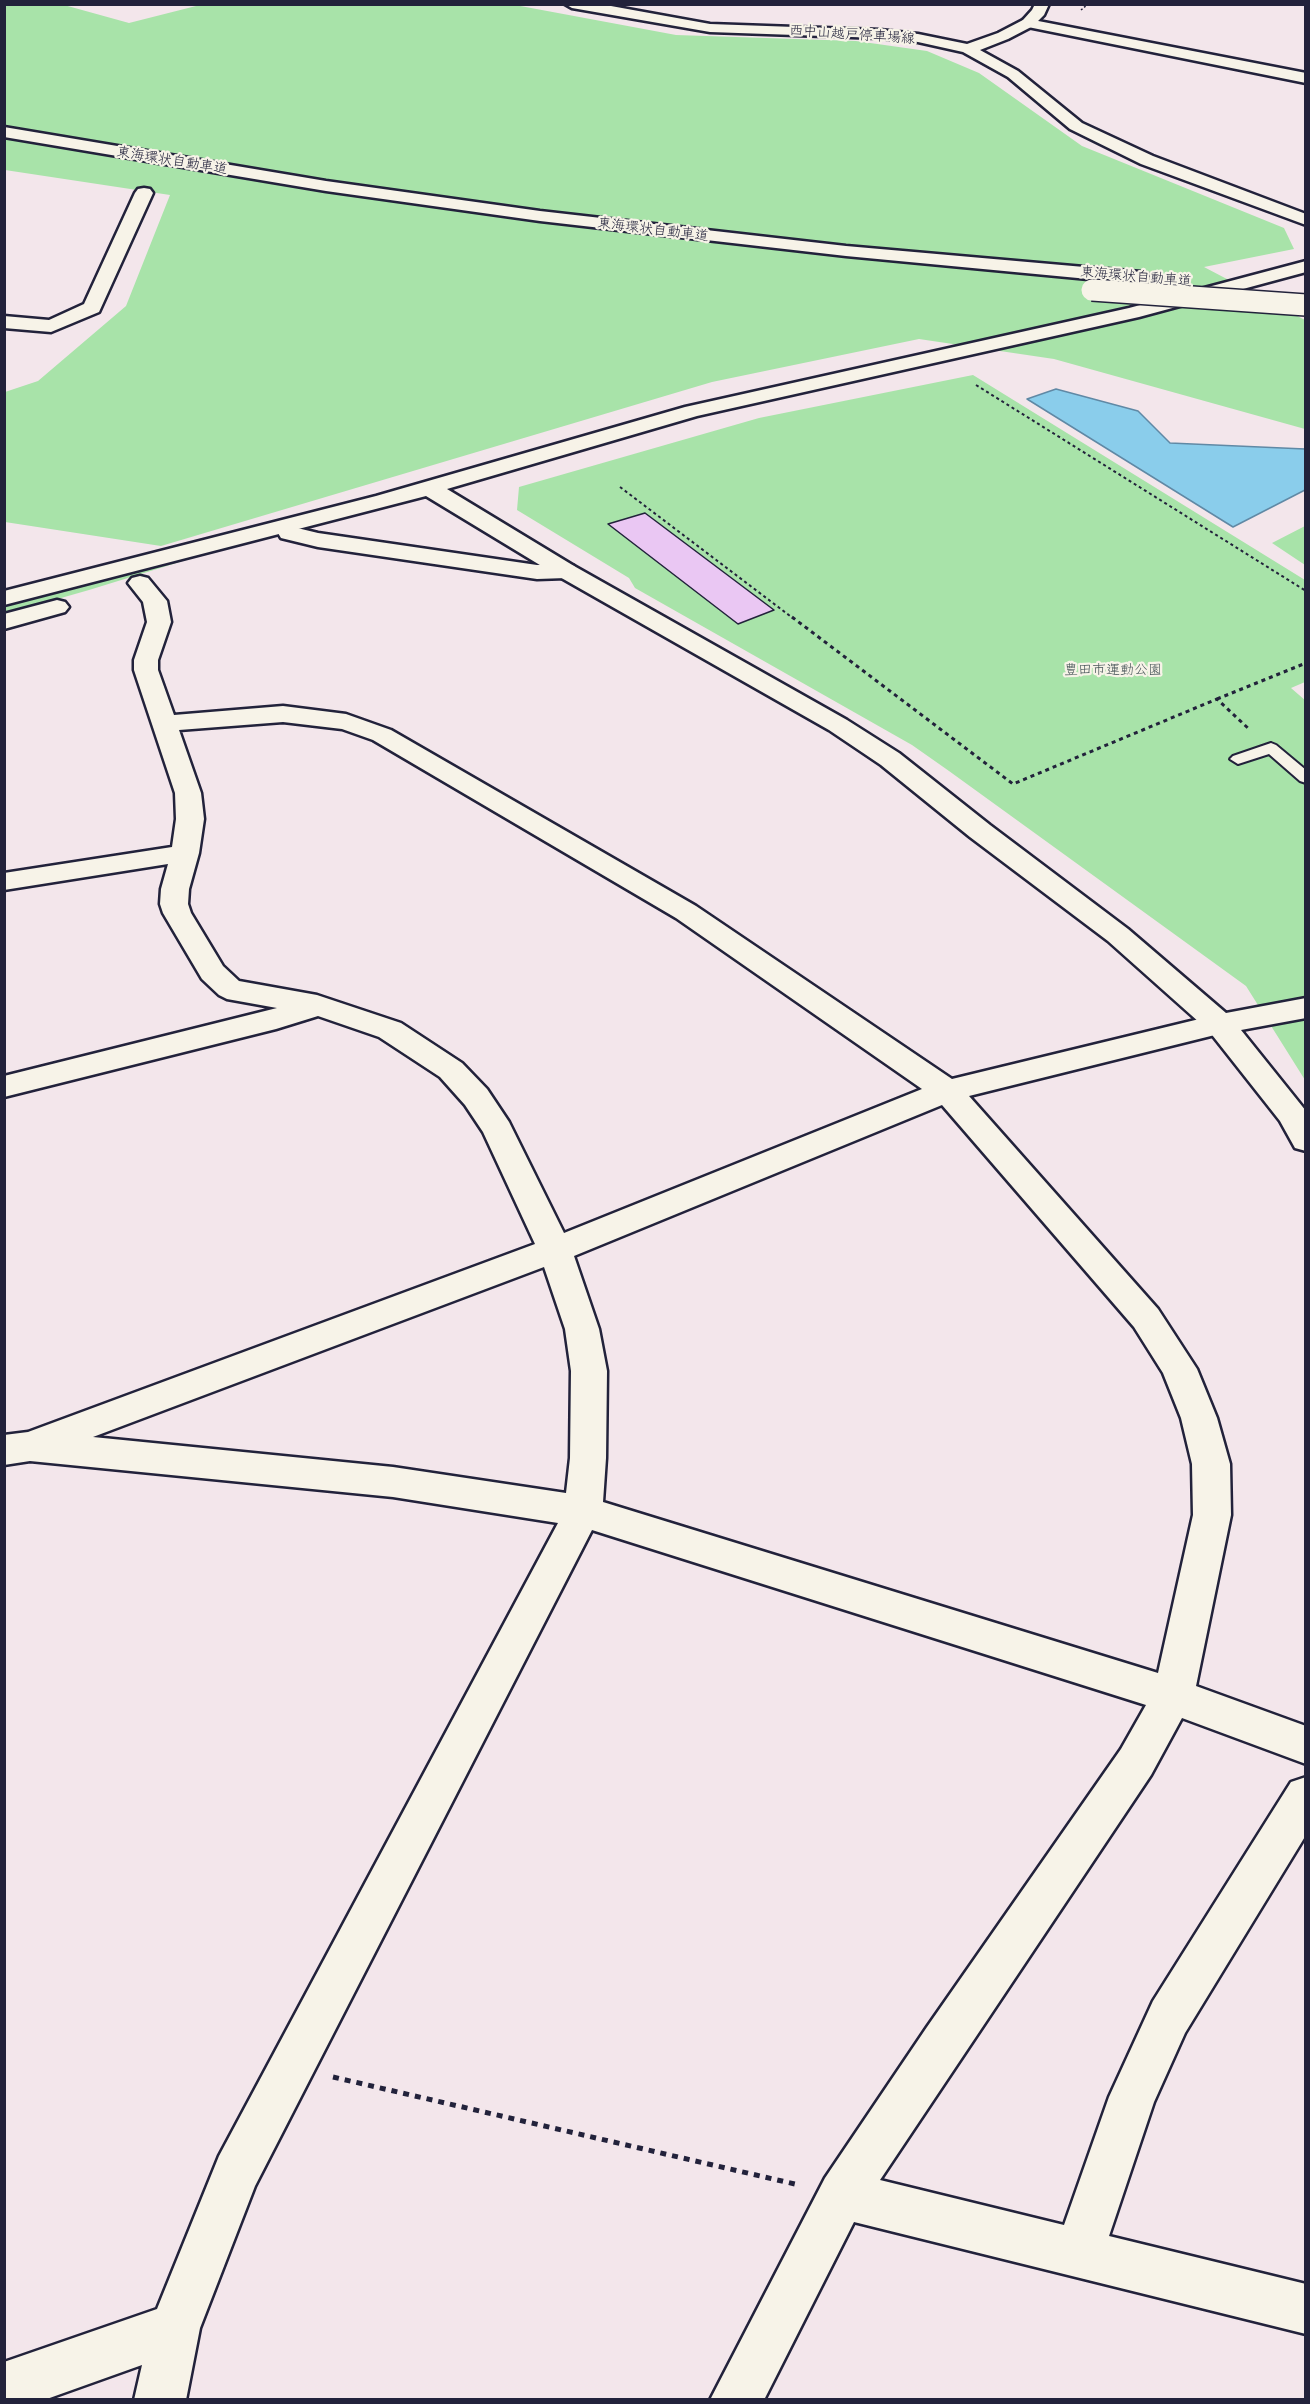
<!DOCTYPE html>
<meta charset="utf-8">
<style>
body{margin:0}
#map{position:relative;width:1310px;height:2404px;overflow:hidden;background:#f3e6eb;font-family:"Shantell Sans",sans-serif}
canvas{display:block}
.frame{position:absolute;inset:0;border:6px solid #22223b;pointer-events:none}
</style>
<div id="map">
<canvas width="1310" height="2404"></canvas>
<div class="frame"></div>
</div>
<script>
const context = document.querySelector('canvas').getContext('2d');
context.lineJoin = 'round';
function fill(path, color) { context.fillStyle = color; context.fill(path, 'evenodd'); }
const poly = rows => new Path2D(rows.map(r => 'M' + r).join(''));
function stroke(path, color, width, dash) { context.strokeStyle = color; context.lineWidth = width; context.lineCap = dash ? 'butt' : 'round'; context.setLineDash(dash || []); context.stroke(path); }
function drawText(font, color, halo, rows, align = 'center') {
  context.font = font + ' "Shantell Sans","Klee One",sans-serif'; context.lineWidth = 4.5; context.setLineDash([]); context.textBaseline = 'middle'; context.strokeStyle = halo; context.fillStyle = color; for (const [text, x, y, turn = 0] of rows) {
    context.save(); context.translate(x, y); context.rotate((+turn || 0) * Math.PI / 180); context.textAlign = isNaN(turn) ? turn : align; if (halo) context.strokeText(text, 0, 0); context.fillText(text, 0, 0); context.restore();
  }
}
const green = poly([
 [5,5,64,5,129,23,200,5,515,5,676,35,856,41,927,51,979,73,1082,146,1284,228,1294,249,1204,267,1305,320,1305,429,1054,359,919,339,712,382,161,546,5,522,5,392,38,381,126,306,170,195,5,170],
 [973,375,1305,580,1305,682,1291,688,1306,701,1305,1080,1246,986,949,771,912,745,635,588,629,578,517,510,519,487,759,418],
 [1305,526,1305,565,1272,543],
 [238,544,89,590,5,614,5,606]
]);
const water = poly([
 [1056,389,1138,411,1170,443,1305,449,1305,490,1233,527,1027,399,1056,389]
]);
const building = poly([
 [645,513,774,610,738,624,608,524,645,513]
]);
const pathFar3 = poly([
 [1081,10,1088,4]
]);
const pathFar2 = poly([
 [976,385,1306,591],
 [620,487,794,619]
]);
const pathFar1 = poly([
 [792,617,1013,784,1217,699,1250,730],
 [1217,699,1306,663]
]);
const path = poly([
 [333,2077,799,2185]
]);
const lane = poly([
 [1271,743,1276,745,1306,770,1306,783,1300,781,1269,754,1238,764,1230,759,1233,756,1271,743]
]);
const street = poly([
 [1028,19,1306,73,1306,83,1023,26,1021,23,1023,20,1028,19],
 [144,188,150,189,153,193,99,312,51,332,4,328,4,316,49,320,84,304,135,193,138,189,144,188],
 [289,526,318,533,537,565,566,564,574,566,578,571,574,576,566,578,537,579,318,547,281,538,278,533,281,528,289,526],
 [140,576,148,578,167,601,171,622,158,660,158,670,174,715,283,706,346,714,391,730,696,906,952,1079,1220,1014,1231,1017,1235,1024,1231,1031,969,1096,1158,1309,1197,1369,1217,1418,1230,1464,1231,1515,1196,1686,1306,1726,1306,1764,1182,1718,1151,1775,880,2180,1064,2225,1109,2097,1153,2001,1291,1782,1306,1777,1306,1835,1185,2033,1154,2102,1109,2236,1306,2284,1306,2334,854,2222,764,2400,710,2400,825,2178,927,2027,1121,1749,1146,1705,592,1530,255,2186,200,2328,186,2400,134,2400,142,2365,44,2400,4,2400,4,2362,157,2309,219,2156,558,1523,393,1497,30,1461,4,1465,4,1435,28,1432,535,1244,483,1132,465,1105,440,1077,379,1037,318,1016,276,1029,4,1097,4,1076,277,1008,227,999,219,995,202,979,163,913,160,904,161,889,168,864,4,890,4,873,172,847,176,819,175,793,134,670,134,660,147,622,143,602,128,583,132,578,140,576],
 [283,722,342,729,373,740,676,918,922,1089,564,1233,509,1122,487,1089,462,1063,401,1023,317,995,239,981,223,966,191,913,188,904,189,889,199,853,204,819,201,793,179,730,283,722],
 [942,1105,1134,1327,1163,1373,1181,1418,1192,1464,1193,1515,1158,1673,603,1502,606,1458,607,1371,599,1329,574,1256,942,1105],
 [544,1267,565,1329,571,1371,570,1458,566,1493,393,1467,93,1437,544,1267]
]);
const secondary = poly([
 [565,4,600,4,710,24,880,30,918,34,967,44,998,33,1023,20,1032,10,1035,4,1049,4,1044,15,1033,26,1008,39,980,50,1018,71,1082,123,1153,156,1306,214,1306,225,1141,164,1070,129,1008,77,963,52,918,42,880,38,710,32,572,8,565,4],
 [1306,261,1306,272,1139,317,697,416,447,489,574,566,847,720,899,753,990,825,1128,929,1226,1013,1306,998,1306,1018,1241,1030,1306,1111,1306,1151,1295,1148,1280,1121,1209,1031,1108,941,970,837,881,765,829,730,558,576,426,496,4,605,4,591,376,496,685,407,1129,308,1306,261],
 [57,600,65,602,69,607,65,612,4,629,4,614,57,600]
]);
const highway = poly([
 [4,127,326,181,540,211,846,246,1141,272,1148,274,1150,278,1148,282,1141,284,846,256,540,221,326,191,4,137,4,127]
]);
const highwayBridge = poly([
 [1092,290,1306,305]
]);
const farStreetnames = [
 ["西中山越戸停車場線",852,35,4],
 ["東海環状自動車道",172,161,9],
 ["東海環状自動車道",653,230,7],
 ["東海環状自動車道",1136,277,5]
];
const farParknames = [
 ["豊田市運動公園",1113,670]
];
fill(green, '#a8e3a9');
fill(water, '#8acdeb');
stroke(water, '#6089a5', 1.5);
fill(building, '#eac7f3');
stroke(building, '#22223b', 1.5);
stroke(lane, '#22223b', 4);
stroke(street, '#22223b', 5);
stroke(secondary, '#22223b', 5);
stroke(highway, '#22223b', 5);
stroke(pathFar3, '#22223b', 1.5, [2, 2]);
stroke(pathFar2, '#22223b', 2, [3, 3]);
stroke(pathFar1, '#22223b', 3, [4, 4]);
stroke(path, '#22223b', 5, [6, 6]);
fill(lane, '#f7f3e8');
fill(street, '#f7f3e8');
fill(secondary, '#f7f3e8');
fill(highway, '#f7f3e8');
stroke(highwayBridge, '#22223b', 24, []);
stroke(highwayBridge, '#f7f3e8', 21);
drawText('14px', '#22223b', '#f7f3e8', farStreetnames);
drawText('14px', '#445256', '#f7f3e8', farParknames);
</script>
